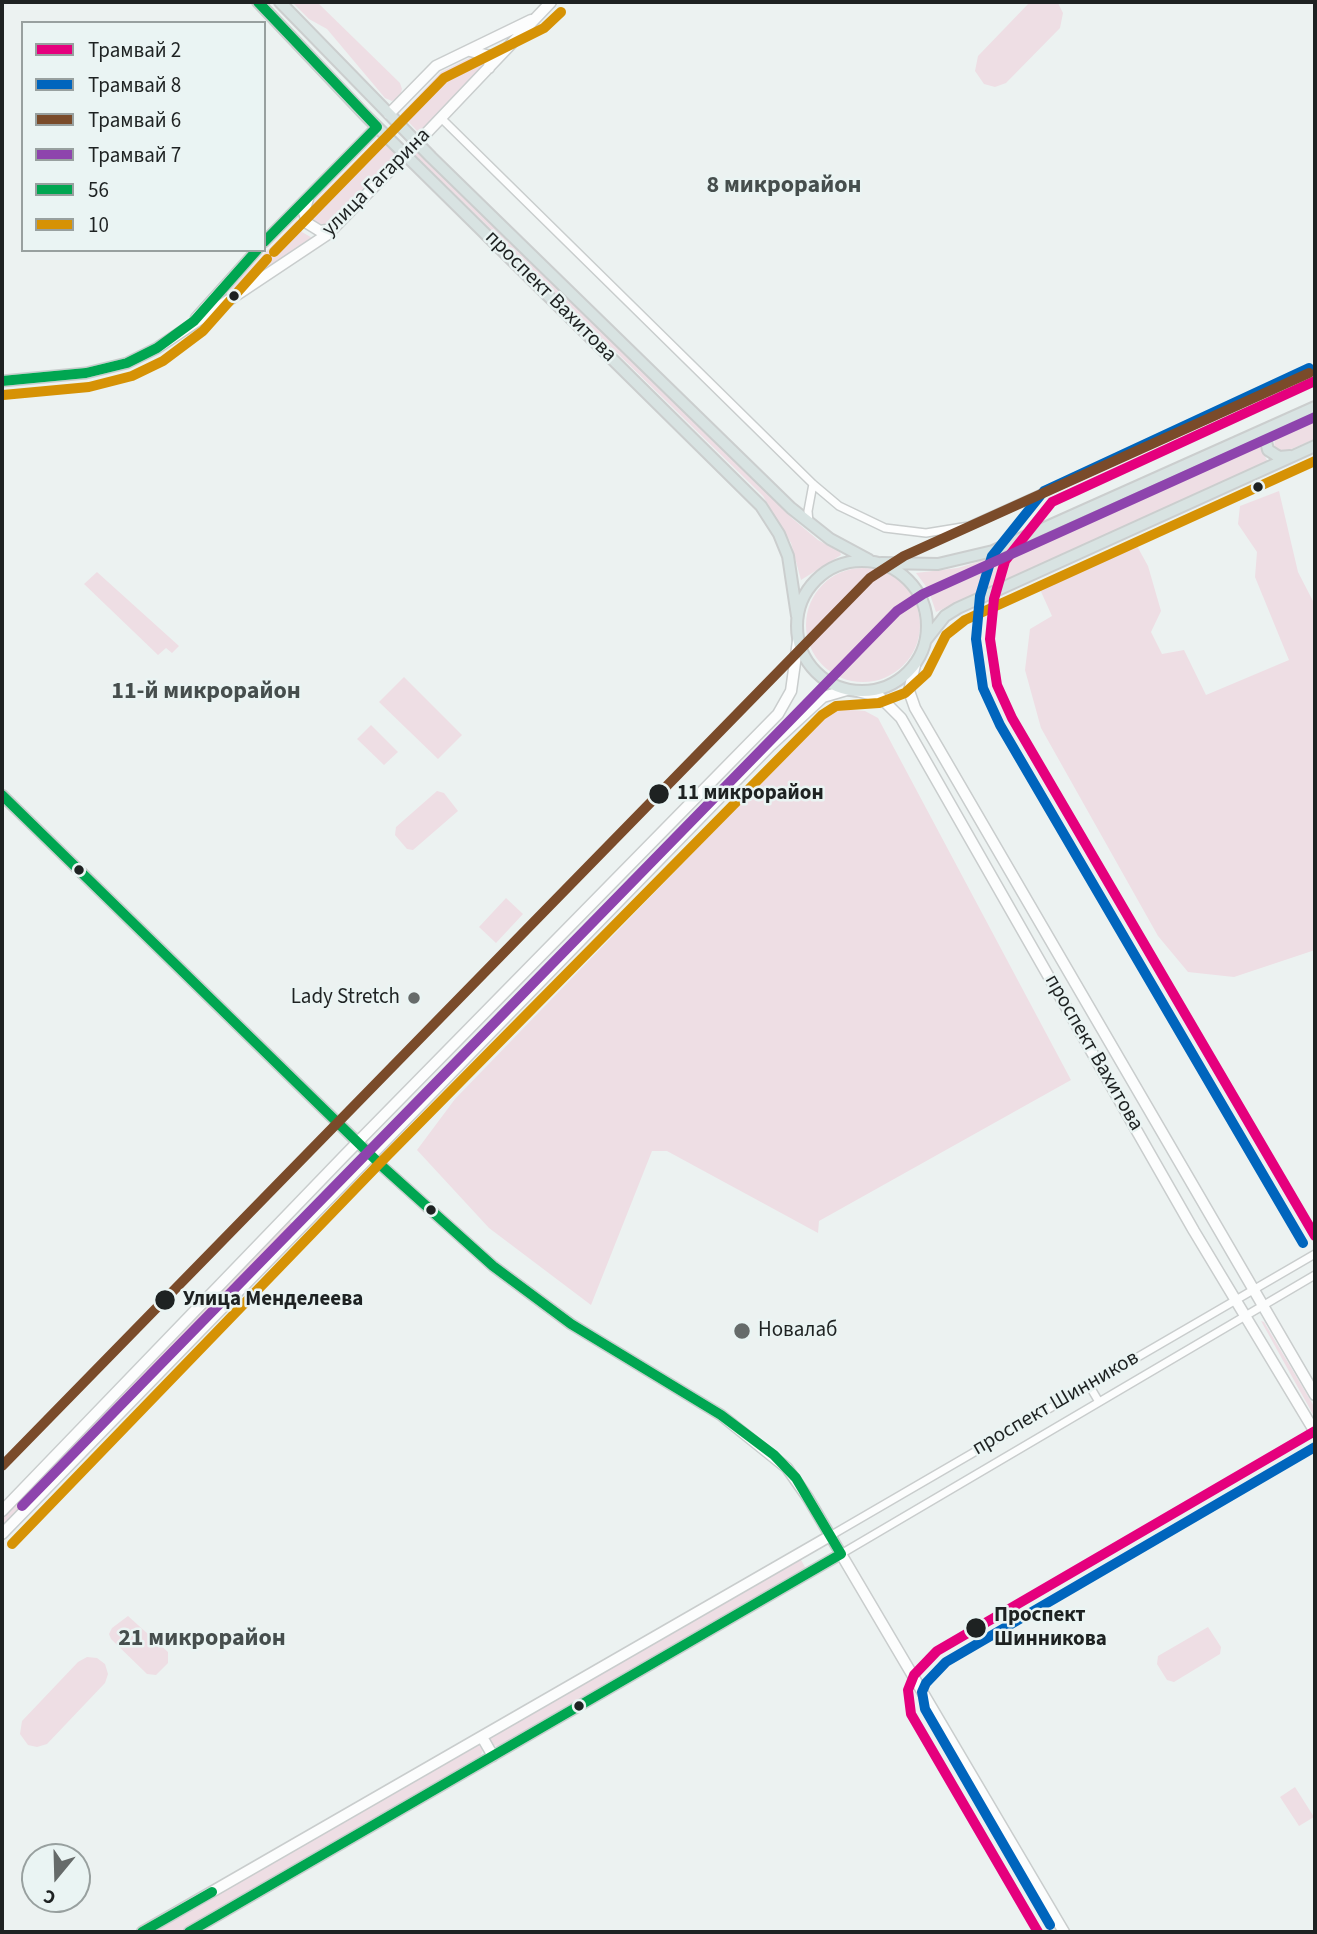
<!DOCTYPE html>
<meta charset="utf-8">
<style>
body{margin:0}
#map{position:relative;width:1317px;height:1934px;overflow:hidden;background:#ecf2f1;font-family:"Source Sans 3",sans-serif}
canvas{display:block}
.frame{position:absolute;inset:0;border:4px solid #1e2222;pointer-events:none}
.legend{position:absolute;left:21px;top:21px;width:245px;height:231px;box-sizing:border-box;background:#eaf4f3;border:2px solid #98a09f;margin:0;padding:9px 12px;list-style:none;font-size:21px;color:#1e2222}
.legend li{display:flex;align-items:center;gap:14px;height:35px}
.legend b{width:35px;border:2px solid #98a09f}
.north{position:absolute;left:21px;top:1843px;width:70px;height:70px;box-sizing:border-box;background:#eaf4f3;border:2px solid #98a09f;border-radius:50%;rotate:199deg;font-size:19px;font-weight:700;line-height:28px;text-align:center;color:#1e2222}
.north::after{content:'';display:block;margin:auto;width:24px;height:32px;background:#666b6a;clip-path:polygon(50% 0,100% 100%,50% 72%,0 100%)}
</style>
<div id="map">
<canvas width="1317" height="1934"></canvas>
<div class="frame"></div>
<ul class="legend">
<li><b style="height:9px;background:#e5007d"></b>Трамвай 2</li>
<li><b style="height:9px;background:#0065bd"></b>Трамвай 8</li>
<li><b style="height:9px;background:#7a4b2a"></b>Трамвай 6</li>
<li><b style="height:9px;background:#8e44ad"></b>Трамвай 7</li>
<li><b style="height:9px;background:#00a651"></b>56</li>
<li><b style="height:9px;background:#d69205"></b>10</li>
</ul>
<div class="north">С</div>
</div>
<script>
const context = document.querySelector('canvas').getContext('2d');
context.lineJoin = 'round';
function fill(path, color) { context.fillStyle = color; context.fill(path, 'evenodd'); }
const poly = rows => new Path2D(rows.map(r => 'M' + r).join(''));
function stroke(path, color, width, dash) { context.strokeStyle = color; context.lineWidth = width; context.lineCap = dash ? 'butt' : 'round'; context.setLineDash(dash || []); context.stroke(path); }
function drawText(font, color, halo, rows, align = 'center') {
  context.font = font + ' "Source Sans 3",sans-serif'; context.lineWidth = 5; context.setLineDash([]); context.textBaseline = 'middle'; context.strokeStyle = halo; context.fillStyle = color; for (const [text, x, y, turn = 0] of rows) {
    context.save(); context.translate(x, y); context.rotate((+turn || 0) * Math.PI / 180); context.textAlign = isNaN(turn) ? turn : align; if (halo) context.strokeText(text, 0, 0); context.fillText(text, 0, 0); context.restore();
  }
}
const green = poly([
 [292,2,317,2,400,83,402,89,400,97,392,101,385,98,327,29,309,19],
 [1030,2,1058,3,1063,13,1060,28,1006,83,995,87,984,84,975,71,978,56],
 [480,53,487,63,420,134,401,114,441,72],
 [379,137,397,155,328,226,314,222,309,207],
 [418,152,793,519,818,540,840,552,841,555,801,580,791,543,763,496,415,155],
 [297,220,302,232,314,239,225,294],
 [1315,417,1315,439,1282,453,1274,449,1275,436],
 [1258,443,1268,462,936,612,928,589,916,573,958,568,1006,553,1224,454],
 [1279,491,1298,572,1315,605,1315,950,1234,977,1188,972,1158,936,1041,728,1025,670,1030,629,1052,616,1038,585,1137,546,1148,566,1161,611,1151,632,1162,654,1184,650,1206,695,1289,660,1255,577,1257,552,1238,524,1240,506],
 '806 625a57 57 0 1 1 114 0a57 57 0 1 1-114 0Z',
 [97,572,179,646,172,653,166,648,158,655,84,584],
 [404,677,462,735,438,759,379,702],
 [837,709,865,711,878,718,1071,1080,819,1221,818,1233,667,1151,652,1151,591,1305,489,1228,417,1150,455,1099,827,714],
 [371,725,398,752,384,765,357,739],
 [437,791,444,793,458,811,413,850,407,849,395,835,396,827],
 [506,898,523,914,496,943,479,927],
 [290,1221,293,1224,2,1525,2,1519],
 [1261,1321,1264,1322,1315,1408,1315,1418],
 [800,1558,806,1569,499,1746,491,1745,490,1736],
 [128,1616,168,1652,168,1663,156,1675,147,1674,111,1639,109,1634,112,1628],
 [1208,1627,1221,1647,1220,1654,1174,1682,1167,1680,1157,1664,1158,1656],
 [87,1657,97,1658,105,1664,108,1674,105,1683,47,1744,37,1747,28,1745,20,1734,22,1721,78,1662],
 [478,1744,483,1750,480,1757,181,1932,153,1932],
 [1295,1787,1314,1817,1299,1826,1280,1797]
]);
const street = poly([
 [441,118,813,484,839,506,885,528,926,533,969,526,1315,370],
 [809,523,808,511,813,484],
 [1089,1385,1099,1402],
 [830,1536,1315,1254],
 [841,1554,1315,1275]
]);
const secondary = poly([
 [470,51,490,56,489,68],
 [389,114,436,66,531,20],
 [417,143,551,2],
 [308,199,304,212,307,223,320,231,333,229],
 [264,242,377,127],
 [196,318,257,250],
 [2,381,86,373,127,363,157,348,328,234,405,155],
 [915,665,909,691,915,708,1315,1395],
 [857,691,880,697,901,718,1194,1231,1315,1432],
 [2,795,384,1168,493,1266,571,1324,721,1415,787,1468,808,1498,1064,1932],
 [2,1511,345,1155,778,714,791,691,798,641],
 [2,1534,770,746,823,697,847,690],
 [482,1737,493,1756],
 [142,1932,830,1536],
 [189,1932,841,1554]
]);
const primary = poly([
 [258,2,366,116,761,506,779,534,788,556,797,616],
 [280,2,431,157,791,508,830,539,869,560],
 [1272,427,1265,437,1268,450,1279,457,1290,456],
 '797 626a65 65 0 1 1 130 0a65 65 0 1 1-130 0Z',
 [881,563,938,564,993,551,1315,407],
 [926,640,945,616,958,608,1315,446]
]);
const bus1 = poly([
 [258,2,377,127,264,242],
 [2,381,86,373,127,363,157,348,194,321,257,250],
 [2,795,384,1168,493,1266,571,1324,721,1415,774,1455,796,1478,841,1554,189,1932],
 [142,1932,212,1892]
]);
const bus2 = poly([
 [274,252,444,78,544,28,561,12],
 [3,395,89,387,132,376,163,361,203,331,267,259],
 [12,1544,380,1163,822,715,836,706,879,703,905,693,927,673,946,635,965,620,1315,461]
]);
const tram1 = poly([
 [1315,381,1052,502,1005,561,994,599,990,639,997,685,1012,718,1315,1236],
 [1038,1932,911,1714,908,1690,914,1675,937,1651,1315,1431]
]);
const tram2 = poly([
 [1303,1243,1000,725,983,688,976,639,980,596,992,556,1044,491,1309,368],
 [1050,1925,925,1709,922,1692,926,1683,946,1662,1315,1447]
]);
const tram3 = poly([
 [2,1466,870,578,904,556,1309,373]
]);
const tram4 = poly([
 [22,1506,897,611,923,594,1315,417]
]);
const markers = [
 [234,296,6,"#1e2222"],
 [1258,487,6,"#1e2222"],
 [659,794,11,"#1e2222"],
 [79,870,6,"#1e2222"],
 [414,998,7,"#666b6a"],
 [431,1210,6,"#1e2222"],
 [165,1300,11,"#1e2222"],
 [742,1331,9,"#666b6a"],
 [976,1628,11,"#1e2222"],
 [579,1706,6,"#1e2222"]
];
const streetNames = [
 ["улица Гагарина",377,183,-45],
 ["проспект Вахитова",550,297,45],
 ["проспект Вахитова",1093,1053,60],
 ["проспект Шинников",1056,1404,-30]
];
const stopNames = [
 ["11 микрорайон",677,794],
 ["Улица Менделеева",183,1300],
 ["Проспект",994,1616],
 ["Шинникова",994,1640]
];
const poiNames = [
 ["Lady Stretch",400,998],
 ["Новалаб",758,1331,"left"]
];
const quarterNames = [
 ["8 микрорайон",784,187],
 ["11-й микрорайон",206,693],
 ["21 микрорайон",202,1640]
];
fill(green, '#eedee4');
stroke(street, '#c9cdcd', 10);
stroke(secondary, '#c9cdcd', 13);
stroke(primary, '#cbcece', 14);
stroke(street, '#fcfdfd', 7);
stroke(secondary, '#fcfdfd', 10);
stroke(primary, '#d8e3e2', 10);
stroke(bus1, '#00a651', 10);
stroke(bus2, '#d69205', 10);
stroke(tram1, '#e5007d', 10);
stroke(tram2, '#0065bd', 10);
stroke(tram3, '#7a4b2a', 10);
stroke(tram4, '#8e44ad', 10);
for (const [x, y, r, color] of markers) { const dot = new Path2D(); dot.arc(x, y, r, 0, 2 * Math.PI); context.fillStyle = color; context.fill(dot); stroke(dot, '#eaf4f3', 2.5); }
drawText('21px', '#1e2222', '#eaf4f3', streetNames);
drawText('bold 21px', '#1e2222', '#eaf4f3', stopNames, 'left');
drawText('21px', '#1e2222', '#eaf4f3', poiNames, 'right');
drawText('bold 24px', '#464e4d', '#eaf4f3', quarterNames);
</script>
